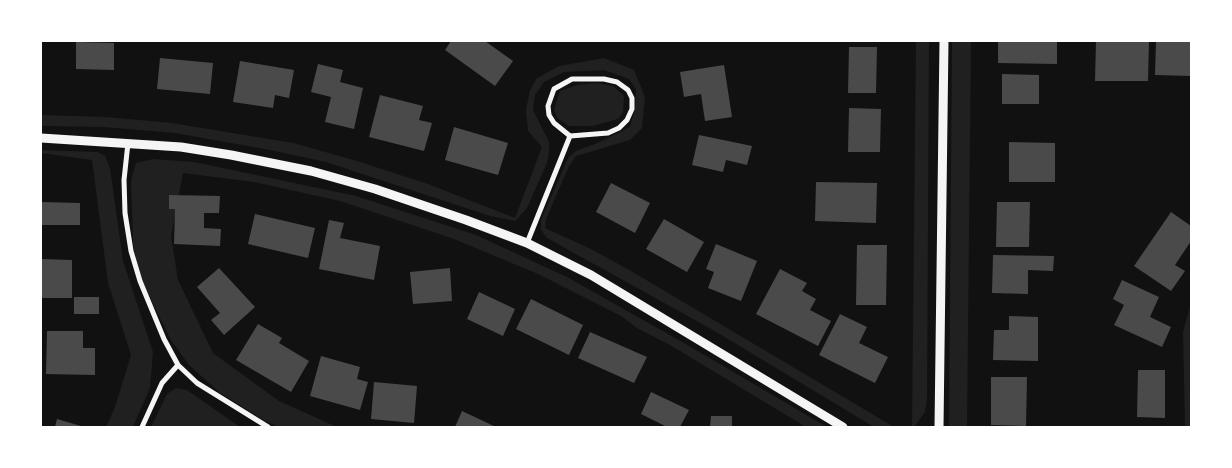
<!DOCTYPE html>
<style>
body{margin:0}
#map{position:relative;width:1232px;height:468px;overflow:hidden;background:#111;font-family:"Work Sans",sans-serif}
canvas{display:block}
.frame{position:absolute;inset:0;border:42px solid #fff;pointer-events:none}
</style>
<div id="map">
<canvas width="1232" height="468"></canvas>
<div class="frame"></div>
</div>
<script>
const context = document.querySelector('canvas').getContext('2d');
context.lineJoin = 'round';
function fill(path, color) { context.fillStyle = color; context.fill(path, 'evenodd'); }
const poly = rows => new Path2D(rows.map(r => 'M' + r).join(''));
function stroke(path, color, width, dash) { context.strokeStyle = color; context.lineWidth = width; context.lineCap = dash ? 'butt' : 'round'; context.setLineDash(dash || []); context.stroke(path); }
const green = poly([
 [916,41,929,41,927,400,925,412,914,427,912,427],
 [952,41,971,41,967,427,949,427],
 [604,58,634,70,645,97,642,128,630,140,576,156,569,166,546,219,545,228,593,250,631,271,894,427,874,427,713,330,547,238,541,230,541,220,568,158,576,151,600,142,630,127,635,109,636,89,629,79,604,70,564,72,544,82,535,95,533,110,549,142,549,152,547,163,527,208,515,221,490,216,326,162,270,150,175,133,104,127,41,126,41,115,106,117,172,123,293,143,357,161,428,184,515,218,542,147,528,131,526,110,530,90,537,78,559,66],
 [596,83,613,86,624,96,623,112,618,119,593,126,569,126,557,118,554,109,560,91,577,85],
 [41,150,98,152,105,156,110,168,123,261,153,352,150,388,133,427,106,427,115,407,131,355,108,283,92,160,41,153],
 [153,159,194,162,356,196,476,235,567,277,684,343,827,427,806,427,670,345,637,328,621,316,538,274,454,239,340,201,254,182,183,173,171,236,178,280,213,353,279,401,337,427,279,427,265,421,219,392,189,365,171,340,155,308,139,274,133,243,131,181,136,163],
 [1191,303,1191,427,1185,427,1183,332],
 [176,388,187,390,240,427,151,427,167,394]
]);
const building = poly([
 [451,41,485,41,513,61,495,86,445,50],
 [998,41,1057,41,1057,64,998,63],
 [1096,41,1149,41,1148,81,1095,81],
 [1156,41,1191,41,1191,76,1155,75],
 [76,42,114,43,114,70,76,69],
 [849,47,877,47,876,93,848,93],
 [160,58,213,63,210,94,157,89],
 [240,61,294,70,289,98,275,95,273,108,233,102],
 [318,64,343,70,340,82,363,88,354,129,325,122,331,97,311,92],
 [724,65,732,117,705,121,701,94,684,97,680,72],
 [1002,74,1039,75,1039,104,1002,104],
 [380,95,423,106,419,120,432,123,424,151,369,137],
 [849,108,881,109,880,152,848,152],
 [454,127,508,143,498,175,445,160],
 [699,135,752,146,747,165,726,160,723,172,692,165],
 [1009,142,1055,143,1055,182,1009,182],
 [816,182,877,183,876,223,815,221],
 [611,183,650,203,635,233,596,212],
 [169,195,220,196,219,213,204,213,204,228,221,229,220,246,174,244,175,209,169,209],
 [41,202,80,203,80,225,41,225],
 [997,202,1030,202,1029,247,996,247],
 [1171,212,1191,226,1191,241,1175,265,1185,271,1171,291,1134,266],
 [255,214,315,228,308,258,248,244],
 [664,219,704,242,687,272,646,249],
 [329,220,344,223,340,238,380,246,374,280,319,269],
 [716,244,757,261,741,301,708,288,714,272,706,269],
 [857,245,887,245,886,305,856,305],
 [993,255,1054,256,1053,271,1028,270,1028,294,992,293],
 [41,259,72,260,72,298,41,298],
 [219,268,255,307,224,335,211,320,220,313,197,287],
 [450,268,452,301,413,304,410,272],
 [780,269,807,283,802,291,816,299,810,310,831,321,818,346,756,314],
 [1122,280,1159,297,1150,317,1171,327,1162,347,1114,325,1124,305,1113,299],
 [479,292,515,309,503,336,467,319],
 [74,297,99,297,99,314,74,314],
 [531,299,583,325,569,355,516,329],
 [840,314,867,327,859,343,888,357,875,383,819,355],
 [1009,316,1038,317,1038,361,993,360,994,330,1009,330],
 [258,324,282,338,279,343,309,361,291,392,236,360],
 [47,331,83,331,83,348,95,348,95,375,46,374],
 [590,332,647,357,634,383,578,358],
 [321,356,360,367,357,379,368,382,360,410,310,396],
 [1138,370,1165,370,1165,418,1137,417],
 [991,377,1027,377,1026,426,991,425],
 [374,382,417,386,414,423,371,419],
 [651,392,689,410,680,427,667,427,641,414],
 [462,411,496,427,455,427],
 [711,416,732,416,732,427,710,427],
 [57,419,81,426,81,427,55,427]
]);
const minor = poly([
 [572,79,604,79,617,82,628,90,632,98,632,109,627,120,619,128,608,133,570,136,554,123,549,115,548,106,554,89,572,79],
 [128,143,124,180,125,213,131,251,140,281,164,339,178,365,197,383,268,427],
 [527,243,570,136],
 [142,427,162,383,178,365]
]);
const tertiary = poly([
 [41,138,181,147,231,155,311,171,375,189,466,220,527,243,591,275,843,427],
 [939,427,944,41]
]);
fill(green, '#202020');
fill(building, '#4a4a4a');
stroke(minor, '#f5f5f5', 5);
stroke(tertiary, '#f5f5f5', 9);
</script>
